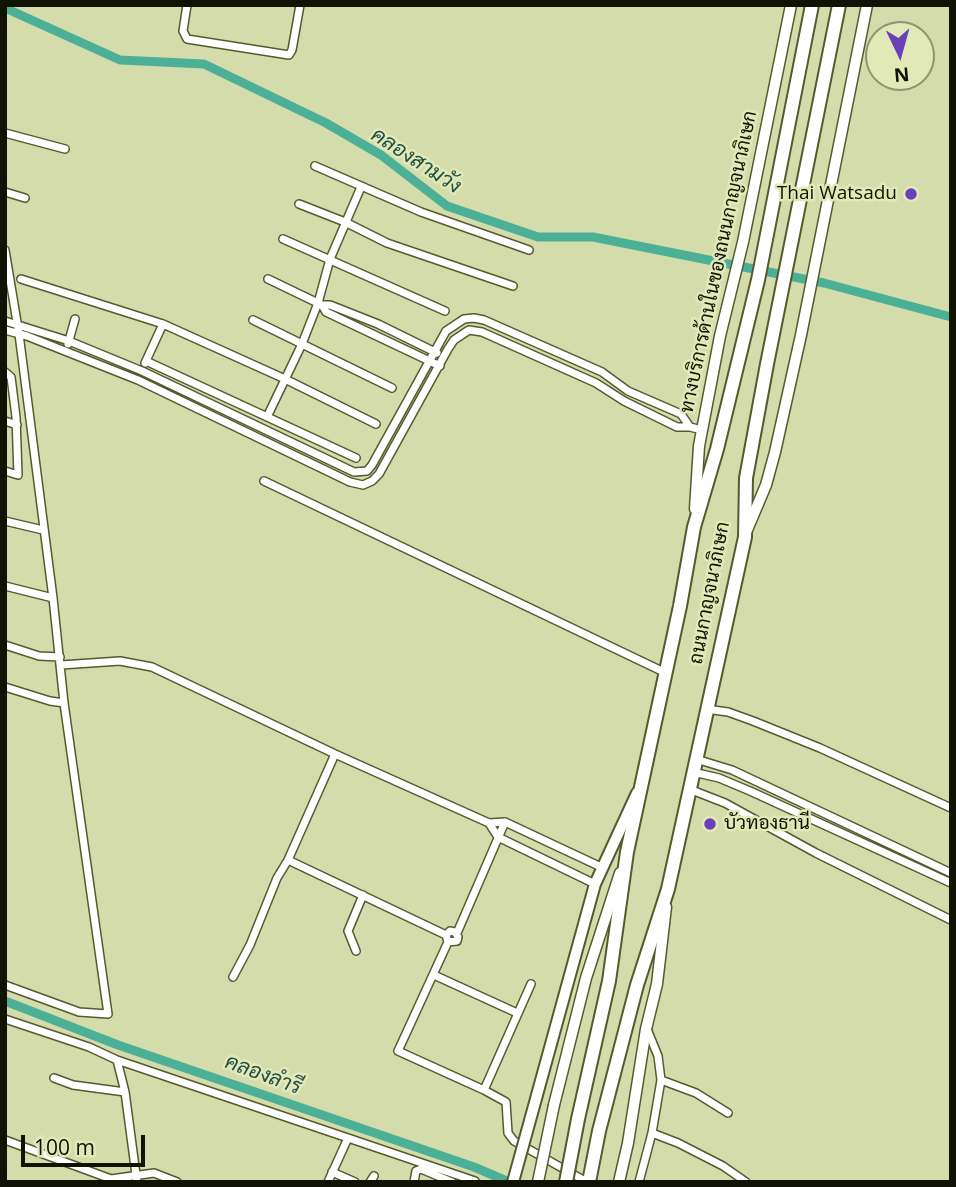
<!DOCTYPE html>
<meta charset="utf-8">
<style>
body{margin:0}
#map{position:relative;width:956px;height:1187px;overflow:hidden;background:#d5dcac;font-family:"Open Sans",sans-serif}
canvas{display:block}
.frame{position:absolute;inset:0;border:7px solid #101203;pointer-events:none}
.north{position:absolute;left:865px;top:21px;width:70px;height:70px;box-sizing:border-box;background:#e2e9b8;border:2px solid #8e9370;border-radius:50%;rotate:175deg;font-size:19px;font-weight:700;line-height:28px;text-align:center;color:#101203}
.north::after{content:'';display:block;margin:auto;width:24px;height:32px;background:#6940b8;clip-path:polygon(50% 0,100% 100%,50% 72%,0 100%)}
.scale{position:absolute;left:21px;top:1135px;width:124px;height:32px;box-sizing:border-box;border:4px solid #101203;border-top:0;padding-left:9px;font-size:21px;line-height:24px;white-space:nowrap;color:#101203;-webkit-text-stroke:5px #e2e9b8;paint-order:stroke}
</style>
<div id="map">
<canvas width="956" height="1187"></canvas>
<div class="frame"></div>
<div class="north">N</div>
<div class="scale">100 m</div>
</div>
<script>
const context = document.querySelector('canvas').getContext('2d');
context.lineJoin = 'round';
const poly = rows => new Path2D(rows.map(r => 'M' + r).join(''));
function stroke(path, color, width, dash) { context.strokeStyle = color; context.lineWidth = width; context.lineCap = dash ? 'butt' : 'round'; context.setLineDash(dash || []); context.stroke(path); }
function drawText(font, color, halo, rows, align = 'center') {
  context.font = font + ' "Open Sans",Sarabun,sans-serif'; context.lineWidth = 5; context.setLineDash([]); context.textBaseline = 'middle'; context.strokeStyle = halo; context.fillStyle = color; for (const [text, x, y, turn = 0] of rows) {
    context.save(); context.translate(x, y); context.rotate((+turn || 0) * Math.PI / 180); context.textAlign = isNaN(turn) ? turn : align; if (halo) context.strokeText(text, 0, 0); context.fillText(text, 0, 0); context.restore();
  }
}
const canal = poly([
 [5,8,120,60,204,64,326,123,381,155,447,206,538,237,593,237,824,283,951,317],
 [5,1001,118,1045,474,1167,509,1182]
]);
const minor = poly([
 [187,5,183,31,187,39,289,55,292,50,300,5],
 [5,133,65,149],
 [315,166,421,212,529,250],
 [5,192,25,198],
 [299,204,345,222,387,243,513,286],
 [283,239,445,311],
 [5,250,19,334,53,598,64,703,108,1014,79,1012,5,985],
 [21,279,163,324,285,379,376,424],
 [268,279,322,305,326,312,440,366],
 [322,305,330,305,378,324,437,353],
 [253,320,392,388],
 [5,321,69,341,142,371,354,472,367,471,372,465,446,331,464,319,474,318,484,320,602,372,628,391,681,414,690,427],
 [5,330,27,336,138,380,350,482,363,485,372,481,379,474,448,349,454,340,469,330,482,332,596,383,624,401,677,427,690,427,702,430],
 [68,344,75,319],
 [146,361,356,458],
 [145,363,163,324],
 [5,372,11,377,16,417,18,475,5,471],
 [267,417,302,344,318,303,330,259,361,187],
 [5,421,17,425],
 [264,481,666,673],
 [5,521,43,530],
 [5,586,53,598],
 [5,645,39,656,60,657],
 [61,665,120,661,152,667,335,754,489,823,505,822,601,867],
 [5,687,50,701,64,703],
 [706,709,728,712,753,721,820,748,951,808],
 [335,754,288,860,446,935],
 [696,759,732,770,951,873],
 [693,772,719,778,750,791,951,883],
 [689,789,725,803,816,853,951,920],
 [489,823,498,837,595,884],
 [457,933,505,822],
 [448,942,457,941,458,937,455,932,450,931,446,935,448,942,398,1051,484,1090,506,1102,508,1133,514,1141,587,1182],
 [356,951,348,931,363,895],
 [434,975,517,1013],
 [233,977,250,945,277,878,288,860],
 [5,1019,89,1047,117,1060,348,1138],
 [117,1060,125,1092,137,1182],
 [54,1078,73,1085,125,1092],
 [661,1080,696,1093,728,1113],
 [484,1090,531,984],
 [652,1133,678,1143,723,1166,746,1182],
 [5,1140,111,1179,154,1173,177,1182],
 [332,1172,355,1182],
 [328,1182,348,1138,475,1181],
 [370,1182,374,1176],
 [414,1182,416,1171,421,1169,452,1182],
 [639,1182,652,1133,661,1080,658,1056,647,1029]
]);
const secondary = poly([
 [695,509,699,446,720,336,743,242,791,5],
 [747,530,766,485,775,452,801,335,867,5],
 [554,1105,586,978,620,873],
 [619,1182,628,1143,646,1029,657,984,666,907]
]);
const primary = poly([
 [537,1095,595,884,637,793]
]);
const trunk = poly([
 [578,1119,609,981,627,852,680,606,694,527,717,449,758,280,812,5],
 [589,1182,599,1131,637,985,668,889,745,537,746,478,767,364,839,5]
]);
const secondaryBridge = poly([
 [538,1182,554,1105]
]);
const primaryBridge = poly([
 [513,1182,537,1095]
]);
const trunkBridge = poly([
 [566,1182,578,1119]
]);
const markers = [
 [911,194,7,"#6940b8"],
 [710,824,7,"#6940b8"]
];
const poiNames = [
 ["Thai Watsadu",897,194],
 ["บัวทองธานี",724,824,"left"]
];
const streetNames = [
 ["ทางบริการด้านในของถนนกาญจนาภิเษก",719,262,-78],
 ["ถนนกาญจนาภิเษก",710,593,-79]
];
const waterNames = [
 ["คลองสามวัง",416,161,33],
 ["คลองลำรี",263,1075,20]
];
stroke(canal, '#4cb097', 9);
stroke(minor, '#555a2e', 10);
stroke(secondary, '#555a2e', 13);
stroke(primary, '#555a2e', 14);
stroke(trunk, '#555a2e', 16);
stroke(minor, '#fff', 7);
stroke(secondary, '#fff', 10);
stroke(primary, '#fff', 10);
stroke(trunk, '#fff', 12);
stroke(secondaryBridge, '#555a2e', 13, []);
stroke(primaryBridge, '#555a2e', 14, []);
stroke(trunkBridge, '#555a2e', 16, []);
stroke(secondaryBridge, '#fff', 10);
stroke(primaryBridge, '#fff', 10);
stroke(trunkBridge, '#fff', 12);
for (const [x, y, r, color] of markers) { const dot = new Path2D(); dot.arc(x, y, r, 0, 2 * Math.PI); context.fillStyle = color; context.fill(dot); stroke(dot, '#e2e9b8', 2.5); }
drawText('19px', '#101203', '#e2e9b8', poiNames, 'right');
drawText('19px', '#101203', '#e2e9b8', streetNames);
drawText('italic 21px', '#234f43', '#e2e9b8', waterNames);
</script>
